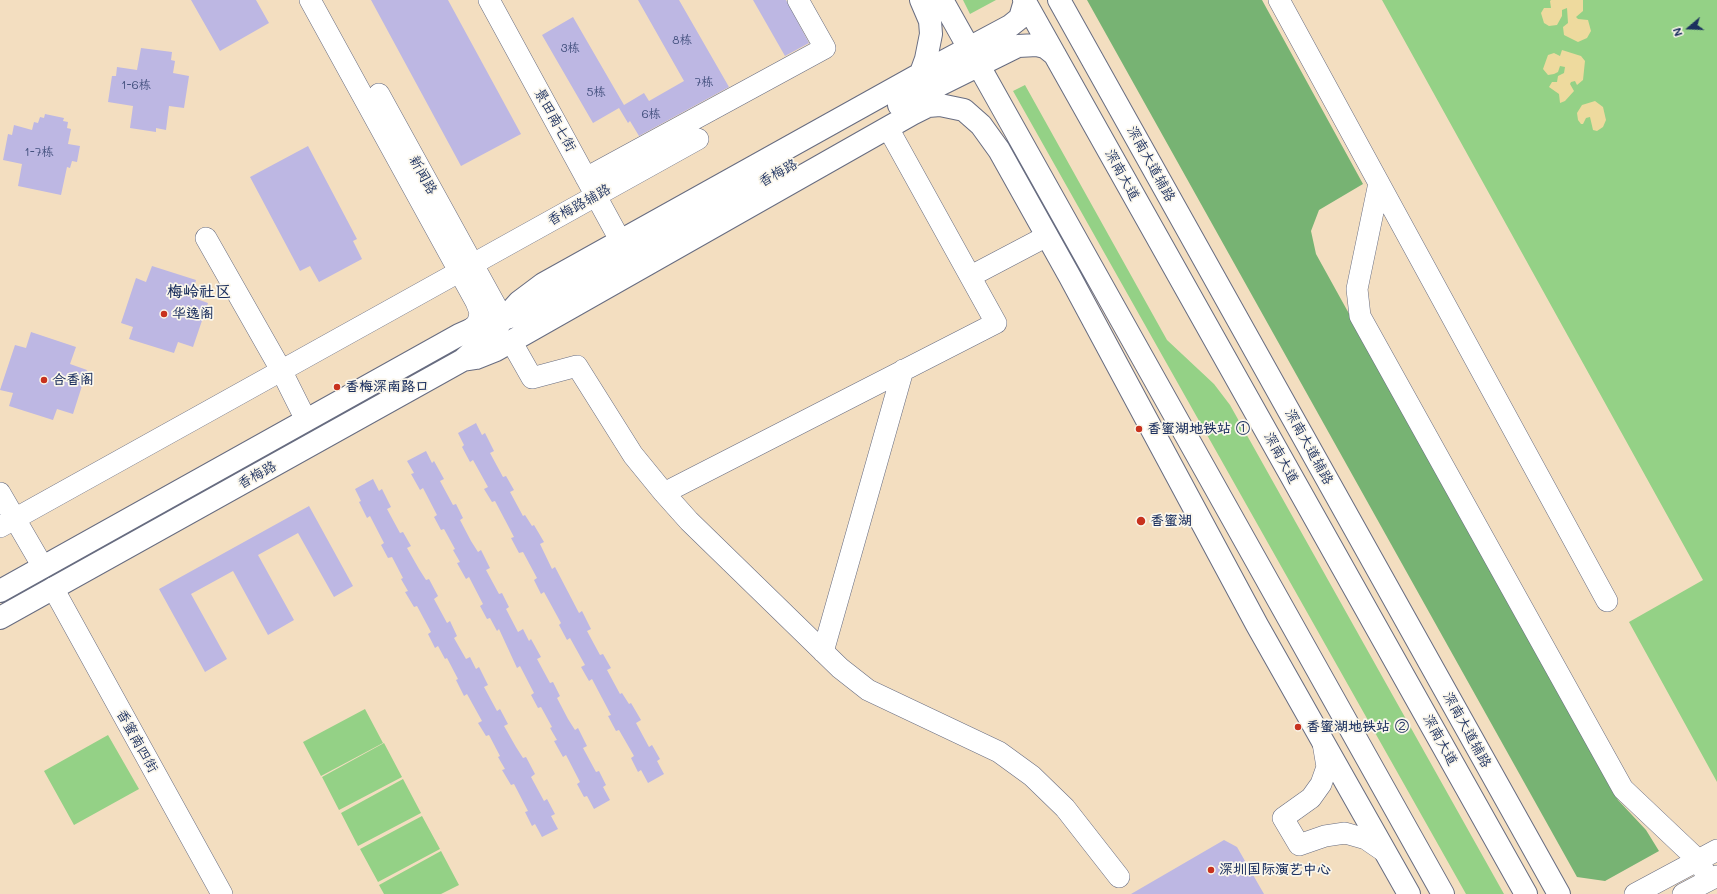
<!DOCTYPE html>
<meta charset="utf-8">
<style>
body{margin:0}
#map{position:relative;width:1717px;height:894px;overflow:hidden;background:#f3dec0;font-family:Mali,sans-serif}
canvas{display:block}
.north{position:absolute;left:1669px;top:8px;width:40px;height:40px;-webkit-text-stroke:3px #fbf7ec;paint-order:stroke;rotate:251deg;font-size:11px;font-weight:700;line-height:16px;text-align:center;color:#1b2f5e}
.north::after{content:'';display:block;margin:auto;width:14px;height:18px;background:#1b2f5e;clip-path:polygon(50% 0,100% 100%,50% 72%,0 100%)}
</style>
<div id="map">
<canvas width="1717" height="894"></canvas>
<div class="north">N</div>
</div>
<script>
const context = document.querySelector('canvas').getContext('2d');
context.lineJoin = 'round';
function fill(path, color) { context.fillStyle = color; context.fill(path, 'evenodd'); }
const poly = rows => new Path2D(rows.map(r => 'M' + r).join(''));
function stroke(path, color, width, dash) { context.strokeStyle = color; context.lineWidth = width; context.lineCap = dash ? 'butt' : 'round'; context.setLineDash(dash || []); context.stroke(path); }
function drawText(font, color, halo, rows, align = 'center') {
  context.font = font + ' Mali,"LXGW WenKai TC",sans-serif'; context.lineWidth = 3.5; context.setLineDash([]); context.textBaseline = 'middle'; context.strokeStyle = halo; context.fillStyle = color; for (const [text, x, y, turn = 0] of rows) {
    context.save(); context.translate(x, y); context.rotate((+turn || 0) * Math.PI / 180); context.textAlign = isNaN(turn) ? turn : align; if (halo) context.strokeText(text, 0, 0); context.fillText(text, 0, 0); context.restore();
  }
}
const green = poly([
 [963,0,996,0,970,14],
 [1382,0,1717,0,1717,782,1629,622,1703,580],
 [1025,85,1167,340,1214,384,1230,405,1504,894,1466,894,1013,91],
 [365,709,383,743,321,776,303,742],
 [108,735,139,789,74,825,44,771],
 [384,743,402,777,339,810,322,777],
 [403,779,421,813,358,846,341,813],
 [422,816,440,849,378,882,360,849],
 [441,851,459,885,441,894,384,894,379,885]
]);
const forest = poly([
 [1087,0,1262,0,1363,184,1319,210,1311,231,1316,254,1618,800,1646,830,1659,851,1605,881,1577,877]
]);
const sand = poly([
 [1551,0,1583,0,1583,11,1576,17,1578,19,1588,20,1591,31,1587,38,1578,42,1564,35,1563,27,1568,23,1567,8,1562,10,1562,16,1557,25,1549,26,1544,23,1541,13,1544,8,1551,8,1550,1],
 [1562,50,1581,56,1585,61,1583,80,1577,85,1575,81,1571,82,1570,84,1574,91,1565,101,1560,103,1559,94,1549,87,1552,82,1557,82,1558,76,1564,73,1565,67,1560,66,1558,72,1554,74,1548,75,1543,69,1548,55,1554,53,1560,56],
 [1595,101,1603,107,1606,120,1603,127,1597,131,1593,130,1590,117,1586,118,1583,124,1581,124,1578,120,1577,113,1582,105]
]);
const building = poly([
 [191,0,256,0,269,23,220,51],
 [371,0,448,0,521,134,461,166],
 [638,0,679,0,729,87,639,136,630,121,628,123,619,108,593,123,542,35,573,17,624,105,644,93,649,101,684,81],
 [753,0,786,0,809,43,785,56],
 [141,48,172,52,171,60,175,61,173,73,189,76,184,108,169,106,166,130,156,128,156,132,130,128,133,106,108,102,112,76,116,76,117,67,137,70],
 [45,114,64,118,63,121,68,122,67,128,71,129,68,144,80,146,77,162,72,161,70,168,67,167,61,195,18,186,22,164,3,160,8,134,12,135,14,125,32,130,34,122,38,123,40,117,44,118],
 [308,146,357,239,353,241,362,259,319,282,310,266,300,271,250,177],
 [152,266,196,280,191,297,208,303,193,347,178,342,174,353,129,339,133,327,121,323,136,278,146,282],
 [31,332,76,347,70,364,87,370,73,414,57,409,53,420,9,406,13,393,0,390,15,345,26,348],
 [476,423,482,435,485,433,494,451,490,453,503,477,506,476,514,490,510,492,523,516,525,515,532,526,534,525,544,542,540,544,552,569,555,567,579,613,582,611,591,629,587,631,600,655,603,654,611,668,607,670,620,694,622,693,629,704,631,703,641,720,636,723,649,747,652,745,660,759,657,761,664,774,648,783,641,770,638,772,631,758,634,756,619,730,616,731,608,716,611,715,592,679,589,681,581,667,585,665,570,638,567,640,559,625,561,623,544,592,541,594,534,580,537,578,523,552,519,553,511,538,514,537,495,501,492,502,484,489,488,487,473,460,470,462,462,447,464,445,458,433],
 [426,451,432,463,434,461,444,479,440,481,453,505,456,504,463,518,460,520,471,541,478,552,481,550,490,568,486,570,499,594,502,593,509,607,506,609,518,632,523,629,529,641,531,639,541,657,537,659,550,683,553,682,560,696,557,698,568,719,575,730,578,728,587,746,583,748,596,772,599,771,606,785,603,787,610,800,594,809,587,796,584,797,577,784,580,782,566,755,563,757,554,741,557,740,550,728,552,727,541,707,538,708,531,695,534,693,520,666,517,668,499,629,497,631,490,618,487,619,480,606,483,604,469,577,466,579,457,563,460,562,453,550,455,549,444,529,441,530,434,517,437,515,423,488,420,490,411,474,414,473,407,461],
 [373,479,379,491,382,489,391,507,387,509,400,533,403,532,411,546,407,548,419,569,426,580,429,579,438,596,434,599,447,623,450,621,457,636,454,638,466,659,470,657,476,669,479,667,488,685,484,687,497,711,500,709,508,724,504,726,516,747,523,758,526,757,535,774,531,777,544,801,547,799,555,814,551,816,558,829,542,837,535,824,532,826,525,812,528,811,514,784,511,785,502,770,505,769,498,757,500,756,489,735,486,736,478,723,482,721,467,694,464,696,456,680,458,679,447,658,445,659,438,646,435,648,428,634,431,632,417,606,414,607,405,592,408,591,401,579,403,578,392,557,388,558,381,545,384,543,370,516,367,518,359,502,361,501,355,489],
 [309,506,353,586,334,597,298,533,258,555,294,620,268,635,233,571,191,594,227,659,205,672,159,589],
 [1224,840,1237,847,1264,894,1131,894]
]);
const minor = poly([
 [310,0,476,302,480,312,479,318,477,324,471,329],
 [489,0,620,240],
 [1279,0,1607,601],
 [379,94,503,319],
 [586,178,825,48,798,0],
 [1379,183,1357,289,1360,316,1623,789,1698,860,1709,880],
 [206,238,281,370,306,420],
 [971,276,1047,236],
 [511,341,532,378,577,366,633,455,664,493,689,521,840,668,868,690,999,752,1032,776,1065,808,1119,877],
 [0,493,43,567],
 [664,493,996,323,888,128],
 [0,527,698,139],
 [53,588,222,894],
 [823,652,903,370],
 [1323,743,1327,767,1321,784,1311,798,1283,818,1299,845,1325,836,1345,833,1366,839,1385,852],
 [1635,894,1717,850],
 [1683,894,1717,876]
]);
const major = poly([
 [942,0,1443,894],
 [1024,0,1526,894],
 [1059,0,1559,894],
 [918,81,926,59,931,34,930,21,921,0],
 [899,105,1018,46,1037,45,1045,47,1055,55],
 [463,360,476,358,496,350,912,114,928,106,940,105,964,110,981,125,999,150,1070,277,1257,625,1409,894],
 [0,591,459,335,477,327,520,314,536,308,778,173],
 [0,618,463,360,482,343,519,302,543,284,922,73,1010,26,1020,18,1025,1]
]);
const markers = [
 [164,314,4,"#c8321e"],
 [44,380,4,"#c8321e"],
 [337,387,4,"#c8321e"],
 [1139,429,4,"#c8321e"],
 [1141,521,5,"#c8321e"],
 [1298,727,4,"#c8321e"],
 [1211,870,4,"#c8321e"]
];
const numberNames = [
 ["8栋",682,40],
 ["3栋",570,48],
 ["7栋",704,82],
 ["1-6栋",136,85],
 ["5栋",596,92],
 ["6栋",651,114],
 ["1-7栋",39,152]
];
const streetNames = [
 ["景田南七街",555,120,61],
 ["深南大道辅路",1151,164,61],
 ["香梅路",778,173,-29],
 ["新闻路",423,175,61],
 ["深南大道",1122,175,61],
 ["香梅路辅路",579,205,-29],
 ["深南大道辅路",1309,447,61],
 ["深南大道",1281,458,61],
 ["香梅路",257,475,-29],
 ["深南大道辅路",1467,730,61],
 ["深南大道",1440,740,61],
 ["香蜜南四街",137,741,61]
];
const poiNames = [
 ["华逸阁",172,314],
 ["合香阁",52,380],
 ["香梅深南路口",345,387],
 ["香蜜湖地铁站 ①",1147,429],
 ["香蜜湖",1150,521],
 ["香蜜湖地铁站 ②",1306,727],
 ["深圳国际演艺中心",1219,870]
];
const quarterNames = [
 ["梅岭社区",199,292]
];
fill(green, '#94d186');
fill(forest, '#77b373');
fill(sand, '#eeda9e');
fill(building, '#bdb7e3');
stroke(minor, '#676c80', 22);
stroke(major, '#676c80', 24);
stroke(minor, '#fff', 21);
stroke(major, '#fff', 22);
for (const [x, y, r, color] of markers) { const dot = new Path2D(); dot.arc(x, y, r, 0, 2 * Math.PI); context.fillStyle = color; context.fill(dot); stroke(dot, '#fbf7ec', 1.5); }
drawText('12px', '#44517f', null, numberNames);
drawText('14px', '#1b2f5e', '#fbf7ec', streetNames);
drawText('bold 14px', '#1b2f5e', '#fbf7ec', poiNames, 'left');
drawText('bold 16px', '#1b2f5e', '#fbf7ec', quarterNames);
</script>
